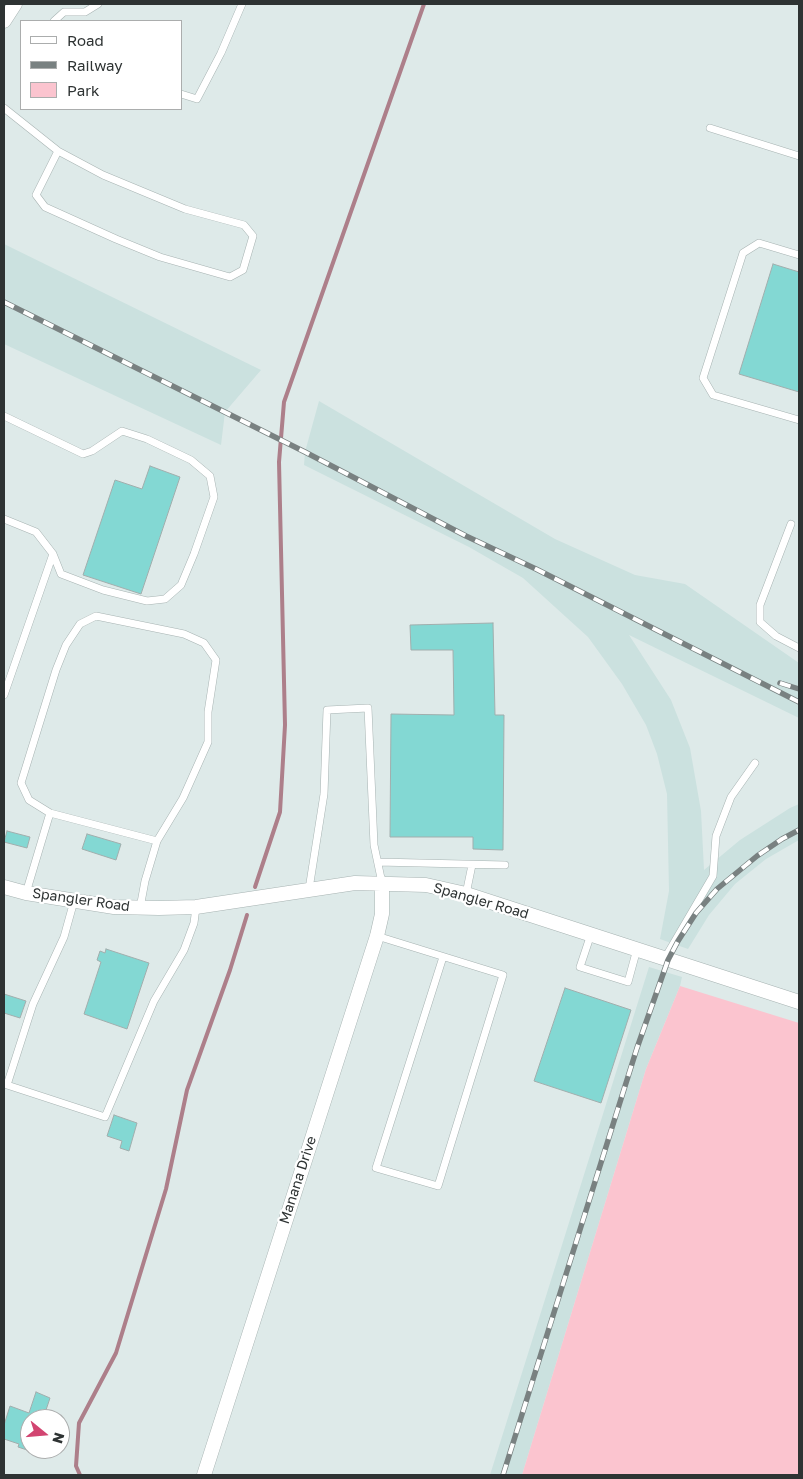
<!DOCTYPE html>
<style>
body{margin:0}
#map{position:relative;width:803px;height:1479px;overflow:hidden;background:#deeae9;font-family:"Golos Text",sans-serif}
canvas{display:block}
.frame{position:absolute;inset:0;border:5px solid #2e3333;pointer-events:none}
.legend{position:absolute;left:20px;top:20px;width:162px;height:90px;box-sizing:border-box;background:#fff;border:1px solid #abadad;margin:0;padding:6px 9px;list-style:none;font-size:15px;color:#2e3333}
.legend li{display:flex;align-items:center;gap:10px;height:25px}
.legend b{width:25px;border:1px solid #abadad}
.north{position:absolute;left:20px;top:1409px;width:50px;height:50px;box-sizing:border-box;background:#fff;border:1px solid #abadad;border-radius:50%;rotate:107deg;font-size:14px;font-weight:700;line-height:20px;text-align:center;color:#2e3333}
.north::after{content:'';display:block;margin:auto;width:18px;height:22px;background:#d24571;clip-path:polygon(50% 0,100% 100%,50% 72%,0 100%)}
</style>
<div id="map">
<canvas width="803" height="1479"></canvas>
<div class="frame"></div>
<ul class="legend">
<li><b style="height:6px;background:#fff"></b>Road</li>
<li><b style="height:6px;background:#798181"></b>Railway</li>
<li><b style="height:14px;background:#fbc4cf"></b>Park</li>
</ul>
<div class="north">N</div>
</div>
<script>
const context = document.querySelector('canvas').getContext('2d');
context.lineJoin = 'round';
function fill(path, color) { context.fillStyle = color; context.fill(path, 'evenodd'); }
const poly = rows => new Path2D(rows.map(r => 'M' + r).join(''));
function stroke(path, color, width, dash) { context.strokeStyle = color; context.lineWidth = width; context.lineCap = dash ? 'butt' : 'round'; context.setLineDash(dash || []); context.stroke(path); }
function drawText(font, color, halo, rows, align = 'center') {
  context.font = font + ' "Golos Text",sans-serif'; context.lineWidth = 4.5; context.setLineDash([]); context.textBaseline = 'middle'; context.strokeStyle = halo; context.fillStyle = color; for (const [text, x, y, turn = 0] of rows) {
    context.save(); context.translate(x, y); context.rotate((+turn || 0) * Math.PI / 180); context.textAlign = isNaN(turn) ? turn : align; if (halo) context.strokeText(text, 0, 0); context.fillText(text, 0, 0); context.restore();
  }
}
const built = poly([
 [4,244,261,370,225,412,221,445,4,344],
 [319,401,555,539,635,575,685,584,799,663,799,718,629,635,671,700,690,748,701,811,704,870,740,840,790,808,799,804,799,840,766,859,735,884,709,915,688,949,660,939,669,891,667,794,657,754,646,725,622,684,588,637,523,578,469,547,304,465,305,452],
 [649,967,682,977,680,986,646,1069,522,1475,490,1475]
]);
const green = poly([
 [680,986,799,1023,799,1475,522,1475,646,1069]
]);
const stream = poly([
 [255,887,280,812,285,725,279,462,284,402,424,4],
 [80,1475,76,1466,79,1423,116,1353,166,1189,187,1090,230,970,247,915]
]);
const building = poly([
 [773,264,799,272,799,392,739,374,773,264],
 [150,466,180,477,141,594,83,575,115,480,142,489,150,466],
 [493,623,495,715,504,715,503,850,473,849,473,837,390,837,391,714,454,715,453,650,411,650,410,625,493,623],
 [7,831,30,837,27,848,4,842,7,831],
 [87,834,121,844,116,860,82,849,87,834],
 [106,949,149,963,127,1029,84,1014,101,962,97,960,100,951,105,953,106,949],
 [565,988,631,1010,601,1103,534,1081,565,988],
 [4,994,26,1001,20,1018,4,1013,4,994],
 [114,1115,137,1123,129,1151,120,1148,122,1141,107,1136,114,1115],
 [36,1392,50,1398,43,1419,30,1419,30,1451,18,1447,19,1444,4,1439,4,1425,10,1406,29,1413,36,1392]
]);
const lane = poly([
 [54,21,64,12,85,12,98,4],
 [181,94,197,99,221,53,242,4],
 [4,108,58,151,103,175,185,209,244,225,253,236,243,270,230,277,160,257,116,239,45,207,36,195,58,151],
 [710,128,799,156],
 [799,255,759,243,743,253,703,378,713,395,799,420],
 [4,416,83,454,92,451,122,431,147,439,191,460,210,476,214,497,194,554,181,585,165,599,147,601,103,590,61,574,53,554,36,532,4,519],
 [791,524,760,605,760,622,776,636,799,648],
 [4,695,53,554],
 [378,862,505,865],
 [309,889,324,794,327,710,368,708,374,845,382,883],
 [26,893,50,813],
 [466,894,472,865],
 [74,901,64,937,33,1004,7,1085,105,1117,154,1001,184,950,194,923,196,907],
 [140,908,145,881,157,841,183,798,208,742,208,712,216,660,204,643,184,634,96,616,80,624,66,645,56,670,21,783,29,800,50,813,157,841],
 [591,934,580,967,628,982,637,949],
 [377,936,503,975,438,1186,376,1168,443,957],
 [665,958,713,876,716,836,731,797,755,763]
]);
const street = poly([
 [4,21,15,4],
 [4,887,26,893,114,907,159,908,196,907,355,883,426,885,466,894,799,1002],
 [204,1475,377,936,382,914,382,883]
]);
const rail = poly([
 [4,302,305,452,466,536,536,569,799,702],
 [780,683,799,689],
 [503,1475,637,1048,668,960,678,941,696,913,717,889,757,856,782,839,799,830]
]);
const streetNames = [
 ["Spangler Road",81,900,8],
 ["Spangler Road",481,901,16],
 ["Manana Drive",298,1180,-72]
];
fill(built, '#cbe1df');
fill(green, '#fbc4cf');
stroke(stream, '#ad7f8a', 4);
fill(building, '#83d8d3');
stroke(building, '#a1aead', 1);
stroke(lane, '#a7b3b2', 8);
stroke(street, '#a7b3b2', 15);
stroke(lane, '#fff', 7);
stroke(street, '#fff', 14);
stroke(rail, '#798181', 5.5);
stroke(rail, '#fff', 4, [11]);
drawText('14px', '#2e3333', '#fff', streetNames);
</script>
